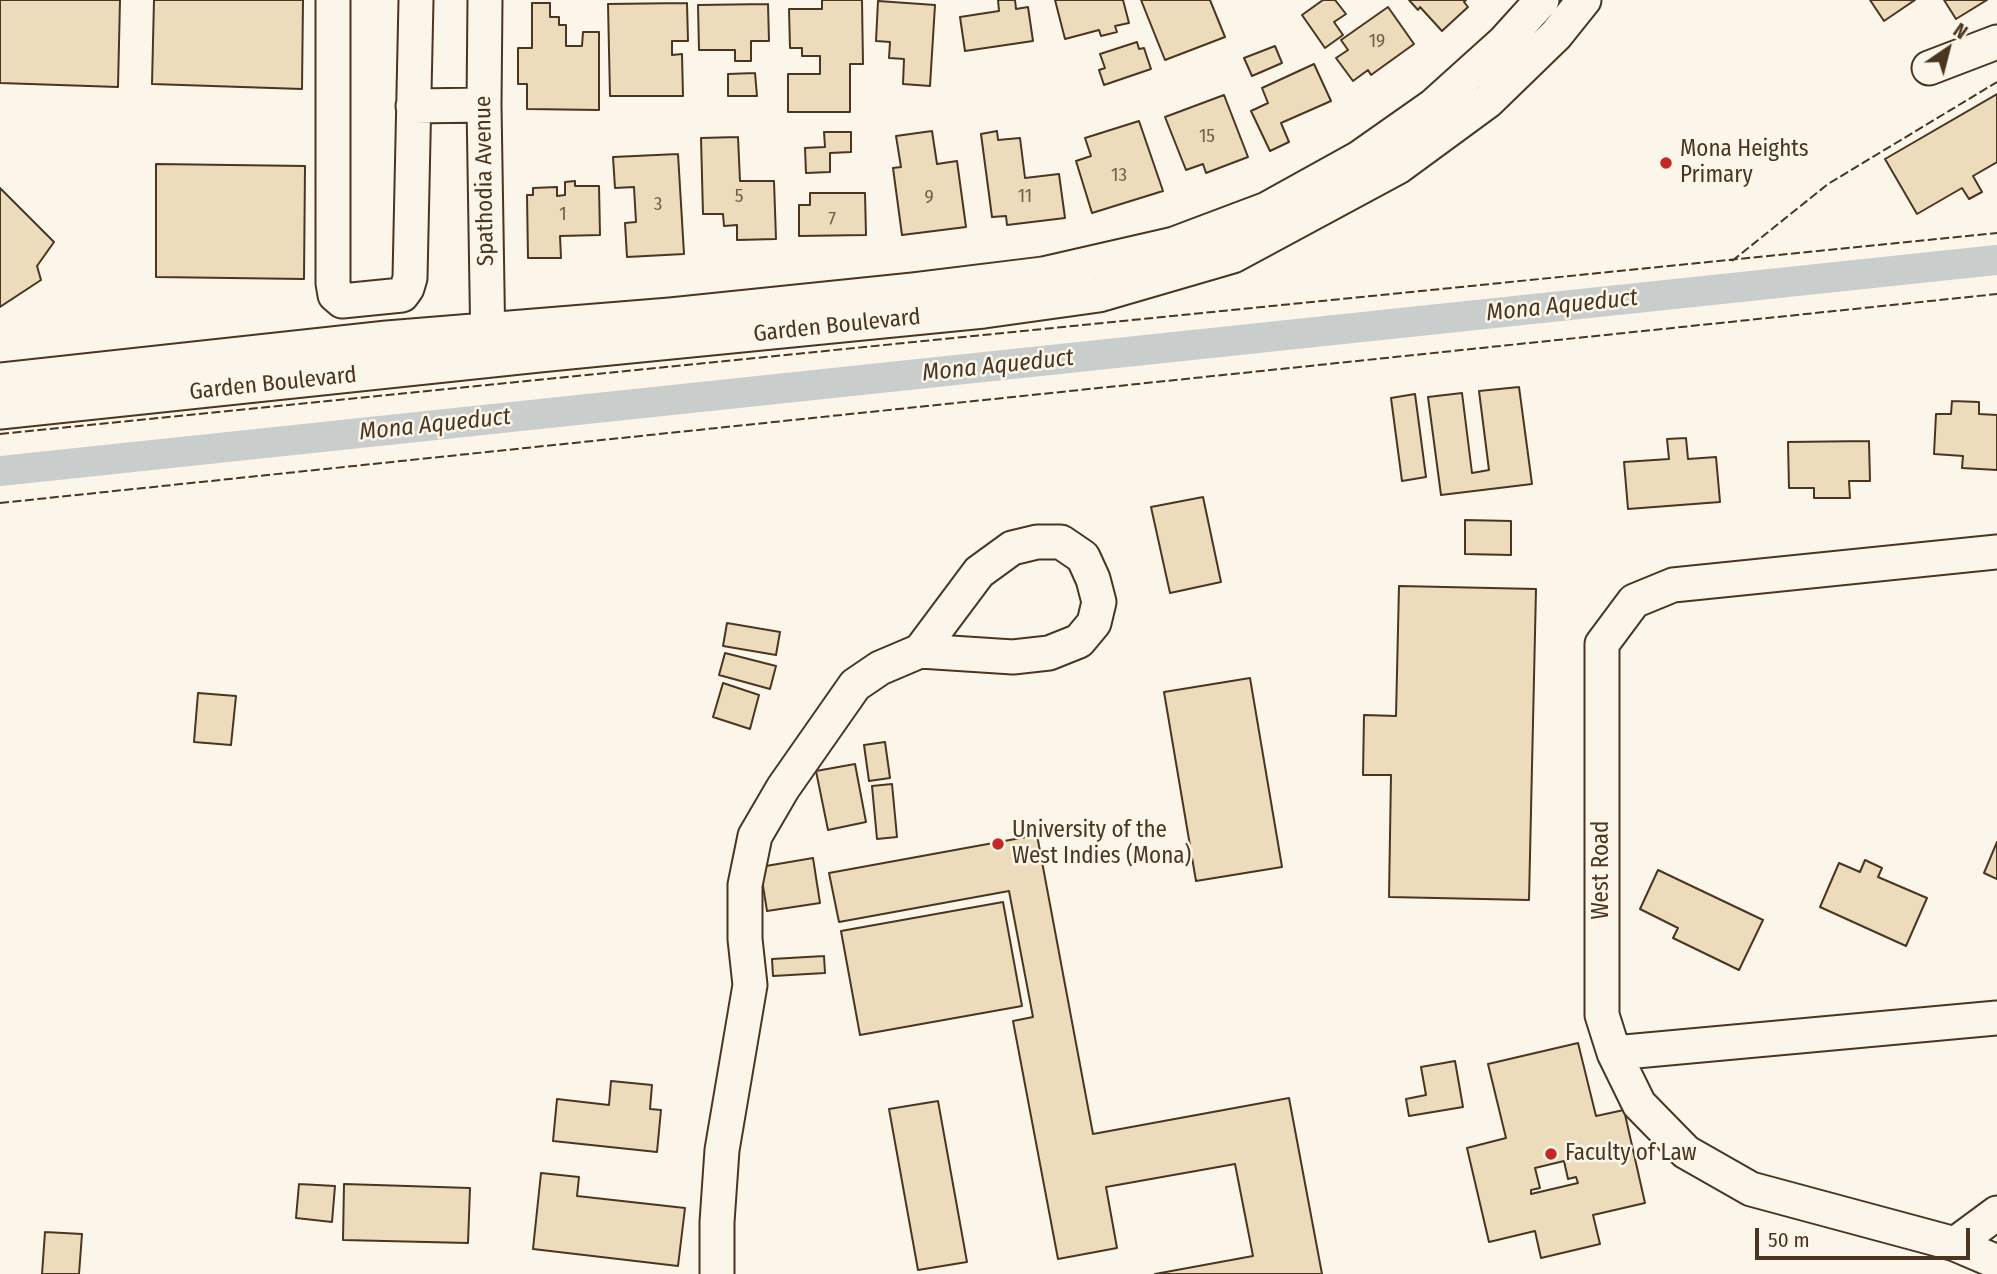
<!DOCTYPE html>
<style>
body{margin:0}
#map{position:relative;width:1997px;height:1274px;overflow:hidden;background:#fbf6e9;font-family:"Fira Sans Condensed",sans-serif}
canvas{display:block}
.north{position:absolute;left:1913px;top:14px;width:70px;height:70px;-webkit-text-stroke:5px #fbf6e9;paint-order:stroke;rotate:35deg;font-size:19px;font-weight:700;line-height:28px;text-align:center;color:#4a3520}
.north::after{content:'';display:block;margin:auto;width:24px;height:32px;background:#4a3520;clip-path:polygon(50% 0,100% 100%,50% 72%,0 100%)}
.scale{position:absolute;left:1755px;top:1228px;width:215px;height:32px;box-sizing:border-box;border:4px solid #4a3520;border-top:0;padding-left:9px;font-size:21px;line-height:24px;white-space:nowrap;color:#4a3520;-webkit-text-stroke:5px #fbf6e9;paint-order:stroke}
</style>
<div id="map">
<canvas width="1997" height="1274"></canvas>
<div class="north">N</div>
<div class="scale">50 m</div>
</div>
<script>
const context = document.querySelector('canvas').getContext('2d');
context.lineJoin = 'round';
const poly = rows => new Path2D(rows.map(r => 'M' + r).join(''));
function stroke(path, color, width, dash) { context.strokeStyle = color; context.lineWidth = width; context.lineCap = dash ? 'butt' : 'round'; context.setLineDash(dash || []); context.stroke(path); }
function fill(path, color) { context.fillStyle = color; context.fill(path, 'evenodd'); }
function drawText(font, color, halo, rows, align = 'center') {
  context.font = font + ' "Fira Sans Condensed",sans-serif'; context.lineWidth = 5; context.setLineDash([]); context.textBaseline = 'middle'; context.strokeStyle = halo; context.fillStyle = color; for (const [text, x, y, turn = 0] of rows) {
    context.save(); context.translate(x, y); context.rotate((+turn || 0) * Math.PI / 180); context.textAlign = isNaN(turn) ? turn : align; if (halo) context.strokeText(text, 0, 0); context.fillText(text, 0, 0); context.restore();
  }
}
const canal = poly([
 [0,471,1997,260]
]);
const building = poly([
 [0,0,120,0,118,87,0,83,0,0],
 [154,0,303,0,302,89,152,84,154,0],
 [822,0,862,0,863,64,850,64,850,112,788,112,788,74,820,74,820,56,802,56,802,48,790,48,789,9,822,9,822,0],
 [998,0,1015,0,1016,9,1028,7,1033,41,965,51,960,17,999,11,998,0],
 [1055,0,1123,0,1129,23,1115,26,1117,32,1101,36,1099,30,1065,39,1055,0],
 [1141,0,1210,0,1225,37,1165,60,1141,0],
 [1323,0,1335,0,1346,14,1334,22,1343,35,1325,48,1302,15,1323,0],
 [1409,0,1466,0,1464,2,1468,7,1442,31,1420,7,1418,10,1409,0],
 [1870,0,1915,0,1884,21,1870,0],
 [1944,0,1987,0,1956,19,1944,0],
 [878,1,935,5,930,86,903,84,904,59,889,58,890,42,876,41,878,1],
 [532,3,550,3,550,17,559,17,559,25,566,25,566,46,582,46,583,32,599,32,599,110,527,109,527,84,518,84,518,48,532,48,532,3],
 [687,3,688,41,672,41,672,55,682,54,683,96,610,96,608,4,687,3],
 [768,4,769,41,751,41,751,61,735,61,735,50,699,50,698,5,768,4],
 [1388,7,1414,44,1371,75,1368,70,1353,81,1336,58,1348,50,1341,40,1388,7],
 [1137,42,1139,49,1144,48,1151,69,1104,85,1099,70,1105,68,1100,54,1137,42],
 [1275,46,1282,63,1252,76,1244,58,1275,46],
 [1314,64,1331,101,1281,123,1289,142,1270,151,1251,111,1268,103,1262,88,1314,64],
 [755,73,757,96,728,96,728,74,755,73],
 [1997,94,1997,162,1973,176,1982,192,1969,199,1962,188,1917,214,1885,159,1997,94],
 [1224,95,1248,157,1206,173,1203,164,1186,170,1165,117,1224,95],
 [1139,121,1163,191,1092,213,1076,161,1091,156,1085,138,1139,121],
 [932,131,937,164,957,161,966,227,902,235,893,168,901,167,896,136,932,131],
 [997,131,998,140,1020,138,1025,178,1059,174,1065,218,1007,225,1006,216,992,217,981,134,997,131],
 [824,132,851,132,851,152,830,153,830,172,806,173,805,148,825,147,824,132],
 [738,137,740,181,774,181,776,239,737,240,737,225,724,226,723,214,703,214,701,138,738,137],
 [678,154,684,254,627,257,625,223,636,222,634,187,615,188,613,157,678,154],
 [156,164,305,166,304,279,156,277,156,164],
 [575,181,575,186,599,186,600,235,560,236,561,258,528,258,527,195,533,195,533,188,557,187,557,196,565,195,565,182,575,181],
 [0,188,54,242,37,266,41,280,0,307,0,188],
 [810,193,865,193,866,235,799,236,799,205,810,205,810,193],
 [1519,387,1532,484,1441,495,1428,397,1462,393,1472,473,1489,470,1479,391,1519,387],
 [1415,394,1426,477,1402,481,1391,398,1415,394],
 [1952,401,1979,402,1979,414,1997,415,1997,470,1962,468,1963,456,1934,454,1936,414,1951,414,1952,401],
 [1686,438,1688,459,1716,457,1720,502,1628,509,1624,462,1669,459,1667,439,1686,438],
 [1869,441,1870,481,1849,481,1850,498,1814,498,1814,488,1789,488,1788,442,1869,441],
 [1203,497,1221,582,1170,593,1151,507,1203,497],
 [1465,520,1511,521,1511,555,1465,554,1465,520],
 [1399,586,1536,589,1529,900,1389,897,1391,775,1363,775,1364,715,1396,716,1399,586],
 [727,623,780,632,776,655,723,646,727,623],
 [725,653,776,666,770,689,719,675,725,653],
 [1250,678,1282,867,1196,881,1164,692,1250,678],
 [723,683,759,695,750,729,713,717,723,683],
 [198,693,236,696,231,745,194,742,198,693],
 [885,742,890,778,869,781,864,745,885,742],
 [855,764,866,822,828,830,816,771,855,764],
 [892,784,897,837,877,839,872,786,892,784],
 [1037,835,1093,1134,1289,1098,1322,1274,1155,1274,1253,1256,1235,1164,1106,1187,1117,1248,1058,1259,1013,1021,1033,1017,1009,891,839,922,829,873,1037,835],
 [1997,842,1997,879,1984,873,1997,842],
 [813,858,820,903,767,911,760,867,813,858],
 [1865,860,1882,868,1878,877,1927,898,1906,946,1820,907,1839,863,1860,872,1865,860],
 [1658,870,1763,920,1739,970,1673,938,1678,928,1640,909,1658,870],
 [1003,902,1022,1006,860,1035,841,931,1003,902],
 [824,956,825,973,773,976,772,959,824,956],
 [1578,1043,1596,1116,1624,1110,1645,1203,1593,1215,1600,1244,1541,1258,1535,1231,1489,1242,1467,1148,1506,1138,1488,1064,1578,1043],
 [1564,1161,1568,1179,1576,1177,1578,1183,1531,1194,1531,1190,1540,1188,1535,1168,1564,1161],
 [1455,1061,1463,1107,1409,1116,1406,1099,1426,1095,1421,1067,1455,1061],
 [611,1081,652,1085,650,1109,661,1110,657,1152,553,1141,557,1099,609,1105,611,1081],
 [938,1101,967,1262,918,1270,889,1109,938,1101],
 [541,1173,579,1177,577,1196,685,1208,678,1266,533,1249,541,1173],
 [299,1184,335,1186,332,1222,296,1218,299,1184],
 [344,1184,470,1188,468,1243,343,1240,344,1184],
 [45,1232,82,1234,79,1274,42,1274,45,1232]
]);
const minor = poly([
 [333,0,333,283,335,295,342,301,402,295,407,288,410,278,416,0],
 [485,0,484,105,488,351],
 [1929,68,1997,42],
 [413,106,484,105],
 [0,380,387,338,670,315,913,290,1043,274,1174,244,1267,209,1359,158,1433,106,1504,42,1542,0],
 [0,412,539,355,984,311,1099,295,1233,256,1398,167,1488,101,1556,35,1584,0],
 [1997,552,1673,585,1634,601,1602,644,1602,1015,1614,1053,1639,1104,1686,1152,1751,1189,1955,1244,1997,1262],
 [1614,1053,1997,1018],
 [1955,1244,1997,1213],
 [717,1274,717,1222,722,1150,750,985,745,939,745,885,755,836,783,788,855,685,880,668,920,651,1013,657,1049,653,1079,641,1094,623,1099,602,1093,579,1083,557,1061,542,1037,542,1012,548,979,572,920,651]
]);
const fence = poly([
 [1732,261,1828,184,1997,82],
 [0,434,1997,233],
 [0,503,1997,294]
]);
const markers = [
 [1666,163,7,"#c62828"],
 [998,844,7,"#c62828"],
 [1551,1154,7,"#c62828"]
];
const numberNames = [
 ["19",1377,42],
 ["15",1207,137],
 ["13",1119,176],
 ["5",739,197],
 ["11",1025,197],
 ["9",929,198],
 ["3",658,205],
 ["1",563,215],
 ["7",832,220]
];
const poiNames = [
 ["Mona Heights",1680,150],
 ["Primary",1680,176],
 ["University of the",1012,831],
 ["West Indies (Mona)",1012,857],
 ["Faculty of Law",1565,1154]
];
const streetNames = [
 ["Spathodia Avenue",485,181,-91],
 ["Garden Boulevard",837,326,-6],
 ["Garden Boulevard",273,384,-6],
 ["West Road",1602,870,-90]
];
const waterNames = [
 ["Mona Aqueduct",1562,306,-6],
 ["Mona Aqueduct",998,366,-6],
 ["Mona Aqueduct",435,425,-6]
];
stroke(canal, '#c9cecd', 30);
fill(building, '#ecdcbc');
stroke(building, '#4a3520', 2);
stroke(minor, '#4a3520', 37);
stroke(minor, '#fbf6e9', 33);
stroke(fence, '#4a3520', 2, [9, 3.5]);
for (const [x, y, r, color] of markers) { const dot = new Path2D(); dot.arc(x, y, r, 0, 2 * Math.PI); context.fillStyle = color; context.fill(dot); stroke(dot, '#fbf6e9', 2.5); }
drawText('19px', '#725f47', null, numberNames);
drawText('23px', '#4a3520', '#fbf6e9', poiNames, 'left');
drawText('23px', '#4a3520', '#fbf6e9', streetNames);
drawText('italic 24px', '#4a3520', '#fbf6e9', waterNames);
</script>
